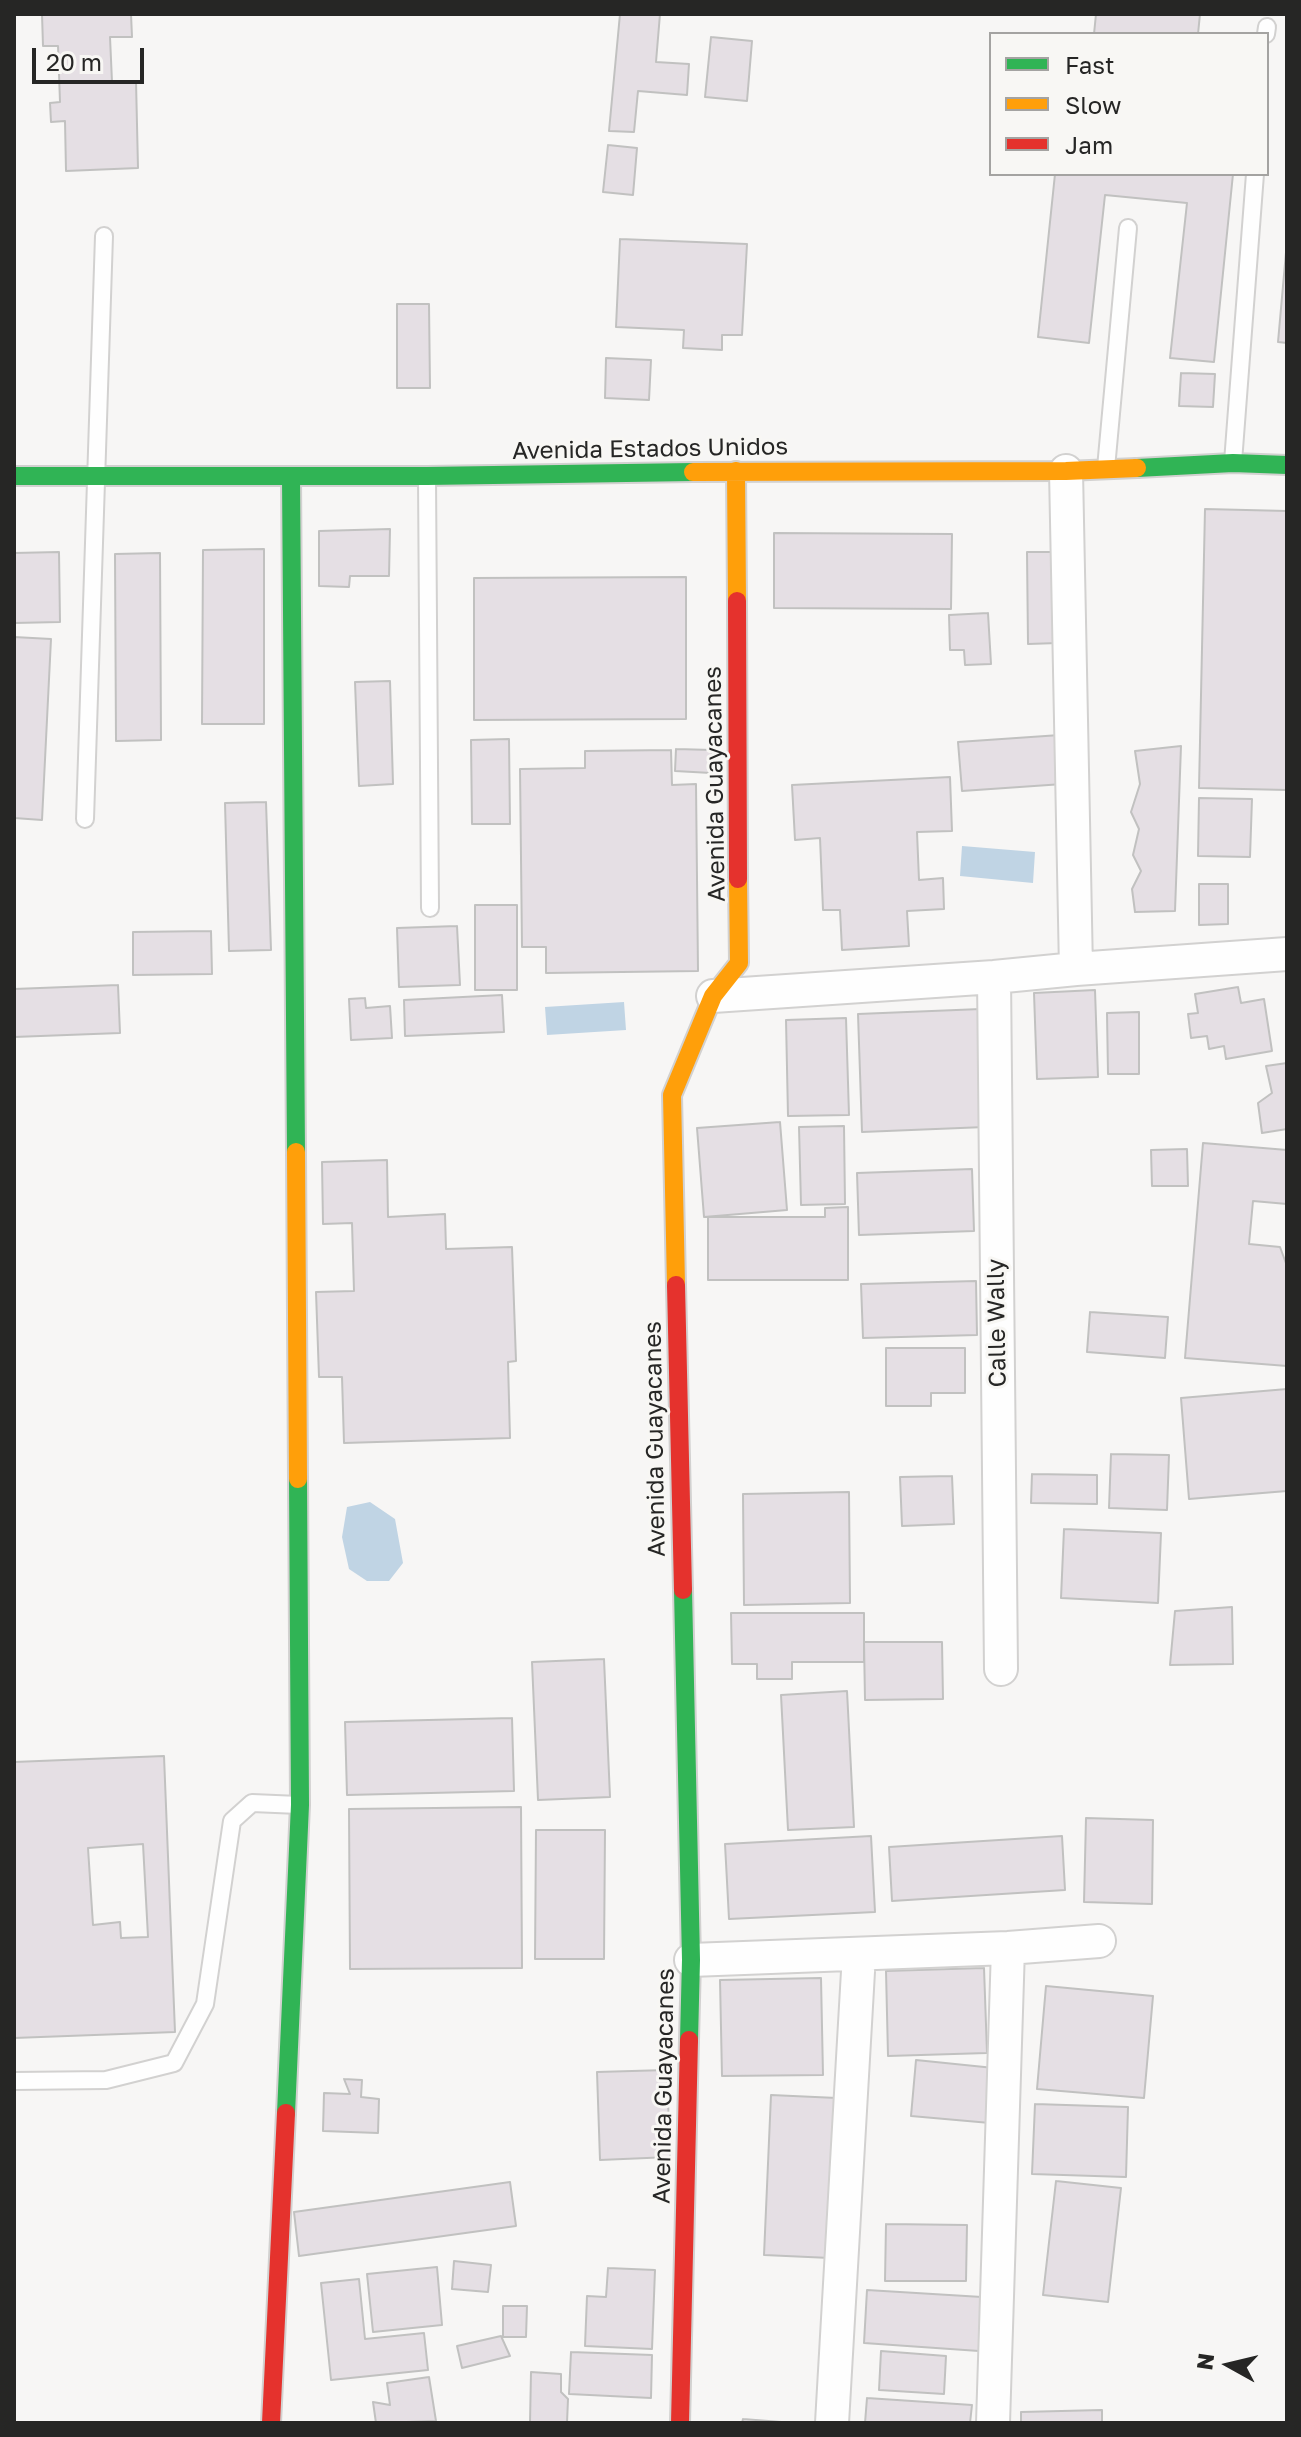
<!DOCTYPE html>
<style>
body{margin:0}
#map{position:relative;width:1301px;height:2437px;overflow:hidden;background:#f7f6f5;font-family:"Golos Text",sans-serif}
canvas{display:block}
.frame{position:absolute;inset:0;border:16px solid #262625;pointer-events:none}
.legend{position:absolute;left:989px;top:32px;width:280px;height:144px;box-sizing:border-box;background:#f8f7f4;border:2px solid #a4a3a1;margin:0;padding:10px 14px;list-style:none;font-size:24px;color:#262625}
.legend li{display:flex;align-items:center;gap:16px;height:40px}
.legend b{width:40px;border:2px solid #a4a3a1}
.north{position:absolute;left:1189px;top:2325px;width:80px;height:80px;-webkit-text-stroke:6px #f8f7f4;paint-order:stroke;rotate:278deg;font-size:22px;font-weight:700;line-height:32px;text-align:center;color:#262625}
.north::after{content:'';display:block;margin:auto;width:28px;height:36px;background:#262625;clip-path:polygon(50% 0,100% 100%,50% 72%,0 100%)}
.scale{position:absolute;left:32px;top:48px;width:112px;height:36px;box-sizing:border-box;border:4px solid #262625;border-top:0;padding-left:10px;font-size:24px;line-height:28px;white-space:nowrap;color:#262625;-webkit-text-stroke:6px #f8f7f4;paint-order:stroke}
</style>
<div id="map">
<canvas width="1301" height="2437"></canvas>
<div class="frame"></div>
<ul class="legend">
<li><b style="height:10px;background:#30b455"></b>Fast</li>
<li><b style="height:10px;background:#ff9f0a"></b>Slow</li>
<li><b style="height:10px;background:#e5322d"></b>Jam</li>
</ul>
<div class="north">N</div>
<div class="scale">20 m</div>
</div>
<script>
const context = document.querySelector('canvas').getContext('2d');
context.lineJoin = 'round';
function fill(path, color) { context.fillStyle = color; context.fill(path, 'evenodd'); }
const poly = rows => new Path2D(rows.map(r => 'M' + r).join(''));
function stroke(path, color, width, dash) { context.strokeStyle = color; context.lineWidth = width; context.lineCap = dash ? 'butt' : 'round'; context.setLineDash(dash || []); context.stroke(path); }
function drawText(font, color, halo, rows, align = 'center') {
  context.font = font + ' "Golos Text",sans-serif'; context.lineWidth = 6; context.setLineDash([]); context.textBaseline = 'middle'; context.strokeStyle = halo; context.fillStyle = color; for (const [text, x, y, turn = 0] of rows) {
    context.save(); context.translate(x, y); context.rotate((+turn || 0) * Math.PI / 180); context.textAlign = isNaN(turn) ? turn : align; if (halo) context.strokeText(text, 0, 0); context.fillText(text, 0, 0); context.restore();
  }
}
const water = poly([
 [962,846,1035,852,1033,883,960,876],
 [624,1002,626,1030,547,1035,545,1007],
 [370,1502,395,1519,403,1563,389,1581,367,1581,349,1569,342,1537,347,1507]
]);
const building = poly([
 [42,14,131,14,132,37,110,37,112,82,136,81,138,168,66,171,65,121,51,122,50,103,60,102,58,46,43,46,42,14],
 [620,14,660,14,656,62,689,64,687,95,638,91,634,132,609,131,620,14],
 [1096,14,1200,14,1198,34,1094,34,1096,14],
 [711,37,752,41,747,101,705,97,711,37],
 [608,145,637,148,633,195,603,192,608,145],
 [1055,174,1233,174,1214,362,1170,358,1187,203,1105,195,1089,343,1038,337,1055,174],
 [620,239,747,244,742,335,722,335,722,350,683,348,684,330,616,327,620,239],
 [1287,241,1287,343,1278,342,1287,241],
 [397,304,429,304,430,388,397,388,397,304],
 [606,358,651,360,649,400,605,398,606,358],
 [1181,373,1215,374,1213,407,1179,406,1181,373],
 [1205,509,1287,511,1287,790,1199,788,1205,509],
 [390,529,389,576,350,576,349,587,319,586,319,531,390,529],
 [774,533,952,534,951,609,774,608,774,533],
 [264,549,264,724,202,724,203,550,264,549],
 [59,552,60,622,14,623,14,553,59,552],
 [1027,552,1057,552,1058,643,1028,644,1027,552],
 [160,553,161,740,116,741,115,554,160,553],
 [686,577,686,719,474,720,474,578,686,577],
 [988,613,991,664,965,665,964,650,950,650,949,615,988,613],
 [14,637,51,639,42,820,14,818,14,637],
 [390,681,393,784,359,786,355,682,390,681],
 [1060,735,1063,784,962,791,958,742,1060,735],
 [509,739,510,824,472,824,471,740,509,739],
 [1181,746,1175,911,1135,912,1132,889,1141,871,1133,855,1139,829,1131,812,1140,784,1135,751,1181,746],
 [676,749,712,750,711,773,675,771,676,749],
 [671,750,672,785,696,784,698,971,546,973,546,947,522,947,520,769,585,768,585,751,671,750],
 [950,777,952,831,917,832,919,880,943,878,944,909,907,911,909,946,842,950,840,910,823,910,820,838,795,840,792,785,950,777],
 [1199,798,1252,799,1250,857,1198,856,1199,798],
 [266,802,271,950,229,951,225,803,266,802],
 [1199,884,1228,884,1228,924,1199,925,1199,884],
 [475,905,517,905,517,990,475,990,475,905],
 [457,926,460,985,399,987,397,928,457,926],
 [211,931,212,974,133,975,133,932,211,931],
 [118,985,120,1033,14,1037,14,989,118,985],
 [1238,987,1241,1003,1264,999,1272,1051,1226,1059,1224,1046,1209,1049,1207,1036,1191,1038,1188,1014,1198,1013,1195,994,1238,987],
 [1095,990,1098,1077,1037,1079,1034,993,1095,990],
 [502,995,504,1032,405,1036,404,1000,502,995],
 [365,998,366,1008,390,1006,392,1038,351,1040,349,999,365,998],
 [981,1009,985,1127,862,1132,858,1014,981,1009],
 [1139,1012,1139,1074,1108,1074,1107,1013,1139,1012],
 [846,1018,849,1115,788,1116,786,1020,846,1018],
 [1287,1063,1287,1129,1262,1133,1258,1103,1272,1093,1266,1066,1287,1063],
 [780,1122,787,1210,704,1217,697,1128,780,1122],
 [844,1126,845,1204,801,1205,799,1127,844,1126],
 [1203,1143,1287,1150,1287,1204,1253,1201,1249,1244,1280,1247,1287,1266,1287,1366,1185,1358,1203,1143],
 [1187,1149,1188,1186,1152,1186,1151,1150,1187,1149],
 [387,1160,388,1217,445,1214,446,1249,512,1247,516,1361,508,1362,510,1438,344,1443,342,1377,319,1377,316,1292,354,1291,352,1223,323,1224,322,1162,387,1160],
 [972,1169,974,1231,859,1235,857,1173,972,1169],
 [848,1207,848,1280,708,1280,708,1217,825,1217,825,1208,848,1207],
 [976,1281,977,1335,863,1338,861,1284,976,1281],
 [1090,1312,1168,1317,1165,1358,1087,1352,1090,1312],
 [886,1348,965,1348,965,1393,931,1393,931,1406,886,1406,886,1348],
 [1287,1389,1287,1491,1189,1499,1181,1398,1287,1389],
 [1111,1454,1169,1455,1167,1510,1109,1508,1111,1454],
 [1032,1474,1097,1475,1097,1504,1031,1503,1032,1474],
 [952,1476,954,1524,902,1526,900,1477,952,1476],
 [849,1492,850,1603,744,1605,743,1494,849,1492],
 [1064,1529,1161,1533,1158,1603,1061,1598,1064,1529],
 [1232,1607,1233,1664,1170,1665,1175,1611,1232,1607],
 [731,1613,864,1613,864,1662,792,1662,792,1679,757,1679,757,1664,732,1664,731,1613],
 [864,1642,942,1642,943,1699,865,1700,864,1642],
 [604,1659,610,1797,538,1800,532,1662,604,1659],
 [847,1691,854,1827,788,1830,781,1695,847,1691],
 [512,1718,514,1791,347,1795,345,1722,512,1718],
 [164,1756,175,2032,14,2038,14,1762,164,1756],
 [521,1807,522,1968,350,1969,349,1809,521,1807],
 [1086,1818,1153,1820,1152,1904,1084,1902,1086,1818],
 [536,1830,605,1830,604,1959,535,1959,536,1830],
 [871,1836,875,1912,729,1919,725,1844,871,1836],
 [1062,1836,1065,1890,892,1901,889,1847,1062,1836],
 [143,1844,148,1937,121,1938,120,1922,93,1925,88,1848,143,1844],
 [984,1968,987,2053,888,2056,886,1971,984,1968],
 [821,1978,823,2075,722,2076,720,1980,821,1978],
 [1046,1986,1153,1996,1144,2098,1037,2089,1046,1986],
 [916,2060,994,2068,990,2123,911,2116,916,2060],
 [667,2070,670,2157,600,2160,597,2072,667,2070],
 [344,2079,362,2080,361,2097,379,2099,378,2133,323,2131,324,2093,350,2094,344,2079],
 [771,2095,837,2098,830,2258,764,2255,771,2095],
 [1035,2104,1128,2107,1126,2177,1032,2174,1035,2104],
 [1056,2181,1121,2188,1108,2302,1043,2295,1056,2181],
 [510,2182,516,2226,299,2256,294,2212,510,2182],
 [886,2224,967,2225,966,2281,885,2281,886,2224],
 [454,2261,491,2265,488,2292,452,2289,454,2261],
 [437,2267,442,2325,373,2332,367,2274,437,2267],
 [608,2268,655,2270,652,2349,585,2346,587,2296,606,2297,608,2268],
 [359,2279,365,2339,424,2333,428,2370,331,2380,321,2283,359,2279],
 [867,2290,982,2297,979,2351,864,2343,867,2290],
 [503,2306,527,2306,526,2337,503,2337,503,2306],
 [501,2336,510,2356,462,2368,457,2346,501,2336],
 [881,2351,946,2356,944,2394,879,2390,881,2351],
 [571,2352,652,2355,651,2398,569,2394,571,2352],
 [531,2372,561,2374,561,2392,568,2399,567,2423,530,2423,531,2372],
 [429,2377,436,2421,376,2423,373,2402,390,2405,387,2383,429,2377],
 [867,2398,972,2405,970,2423,865,2423,867,2398],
 [1102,2410,1102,2423,1021,2423,1021,2412,1102,2410],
 [743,2419,794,2423,742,2423,743,2419]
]);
const lane = poly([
 [1266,34,1267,27],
 [1233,462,1255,174],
 [1106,468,1128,228],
 [427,478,430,908],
 [85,819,104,236],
 [14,2081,106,2080,174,2063,205,2004,232,1821,252,1803,299,1805]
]);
const street = poly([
 [1066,471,1076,969],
 [994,977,1001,1669],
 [713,996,994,977,1076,969,1287,954],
 [691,1960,1008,1948,1099,1941],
 [832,2423,859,1954],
 [993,2423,1008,1948]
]);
const fast = poly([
 [1137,468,1233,463,1287,465],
 [14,476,427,476,693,472],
 [291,477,296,1152],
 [683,1590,691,1960,689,2040],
 [286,2113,300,1805,298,1479]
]);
const slow = poly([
 [736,471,737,601],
 [693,472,1066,471,1137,468],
 [296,1152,298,1479],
 [676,1285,672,1095,713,996,739,963,738,879]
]);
const jam = poly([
 [737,601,738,879],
 [676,1285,683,1590],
 [271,2423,286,2113],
 [680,2423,689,2040]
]);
const streetNames = [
 ["Avenida Estados Unidos",650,449,-1],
 ["Avenida Guayacanes",715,784,-91],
 ["Calle Wally",997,1323,-91],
 ["Avenida Guayacanes",655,1439,-91],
 ["Avenida Guayacanes",664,2086,-89]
];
fill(water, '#c0d4e4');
fill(building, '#e5dfe4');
stroke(building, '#c1c1c0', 2);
stroke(lane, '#d2d1d0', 20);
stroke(street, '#d2d1d0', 36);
stroke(fast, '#d2d1d0', 22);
stroke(slow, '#d2d1d0', 22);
stroke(jam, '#d2d1d0', 22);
stroke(lane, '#fefefe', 16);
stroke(street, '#fefefe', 32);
stroke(fast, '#30b455', 18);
stroke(slow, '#ff9f0a', 18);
stroke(jam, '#e5322d', 18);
drawText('24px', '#262625', '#f8f7f4', streetNames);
</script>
